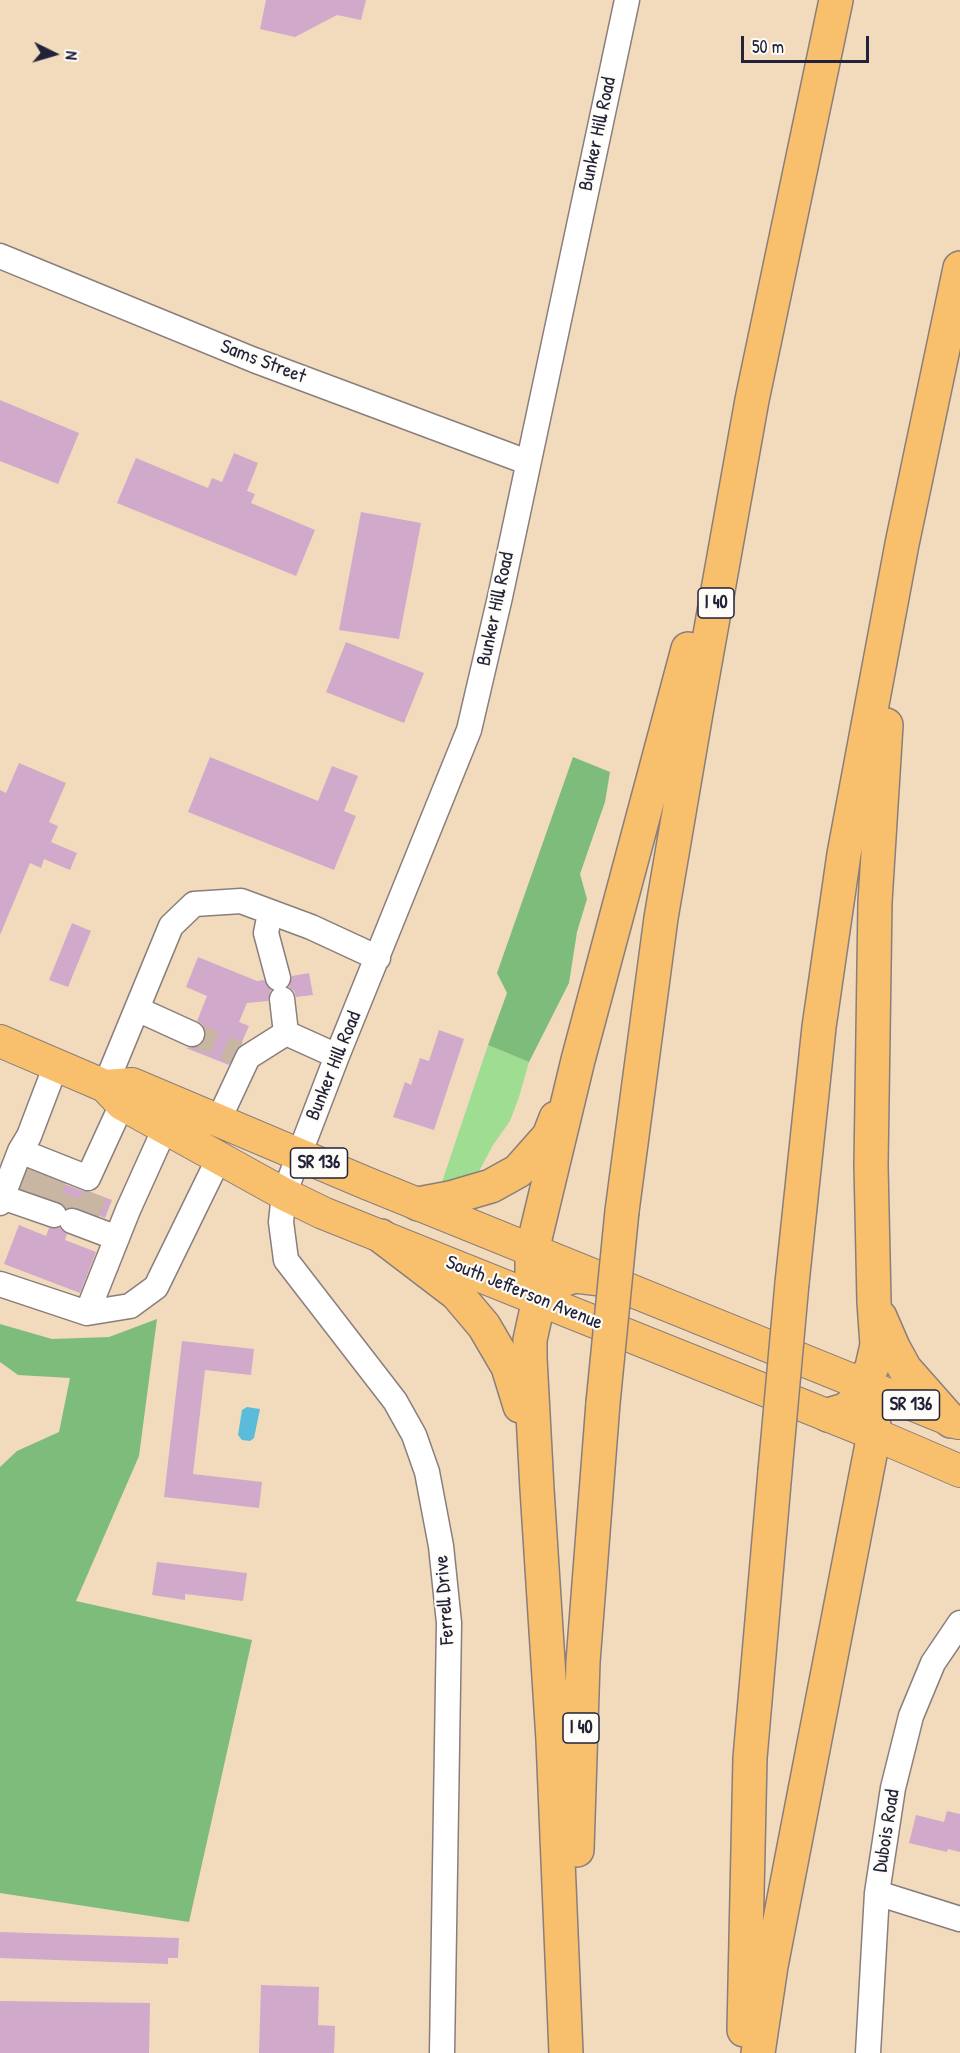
<!DOCTYPE html>
<style>
body{margin:0}
#map{position:relative;width:960px;height:2053px;overflow:hidden;background:#f2dbbc;font-family:"Patrick Hand",sans-serif}
canvas{display:block}
.north{position:absolute;left:24px;top:24px;width:60px;height:60px;-webkit-text-stroke:4px #fdfcf7;paint-order:stroke;rotate:95deg;font-size:16px;font-weight:700;line-height:24px;text-align:center;color:#22223b}
.north::after{content:'';display:block;margin:auto;width:21px;height:27px;background:#22223b;clip-path:polygon(50% 0,100% 100%,50% 72%,0 100%)}
.scale{position:absolute;left:741px;top:36px;width:128px;height:27px;box-sizing:border-box;border:3px solid #22223b;border-top:0;padding-left:8px;font-size:18px;line-height:21px;white-space:nowrap;color:#22223b;-webkit-text-stroke:4px #fdfcf7;paint-order:stroke}
</style>
<div id="map">
<canvas width="960" height="2053"></canvas>
<div class="north">N</div>
<div class="scale">50 m</div>
</div>
<script>
const context = document.querySelector('canvas').getContext('2d');
context.lineJoin = 'round';
function fill(path, color) { context.fillStyle = color; context.fill(path, 'evenodd'); }
const poly = rows => new Path2D(rows.map(r => 'M' + r).join(''));
function stroke(path, color, width, dash) { context.strokeStyle = color; context.lineWidth = width; context.lineCap = dash ? 'butt' : 'round'; context.setLineDash(dash || []); context.stroke(path); }
function drawText(font, color, halo, rows, align = 'center') {
  context.font = font + ' "Patrick Hand",sans-serif'; context.lineWidth = 4.5; context.setLineDash([]); context.textBaseline = 'middle'; context.strokeStyle = halo; context.fillStyle = color; for (const [text, x, y, turn = 0] of rows) {
    context.save(); context.translate(x, y); context.rotate((+turn || 0) * Math.PI / 180); context.textAlign = isNaN(turn) ? turn : align; if (halo) context.strokeText(text, 0, 0); context.fillText(text, 0, 0); context.restore();
  }
}
const green = poly([
 [488,1045,529,1062,519,1097,510,1121,493,1145,476,1177,439,1191]
]);
const forest = poly([
 [573,757,610,772,605,802,580,874,587,899,577,932,569,983,529,1062,488,1045,507,993,497,973],
 [157,1319,139,1456,76,1601,252,1640,189,1922,0,1893,0,1467,17,1451,59,1432,70,1378,18,1375,0,1362,0,1324,52,1339,109,1337]
]);
const water = poly([
 [247,1407,260,1409,254,1438,250,1441,242,1440,238,1435,242,1410]
]);
const building = poly([
 [266,0,366,0,361,20,337,15,295,37,260,29],
 [0,400,79,433,58,484,0,461],
 [234,453,258,463,247,491,255,494,251,503,315,530,296,576,117,503,136,458,208,488,212,478,222,482],
 [361,512,421,523,399,639,339,630],
 [346,642,424,673,404,723,326,692],
 [210,757,318,801,332,766,358,776,344,811,356,816,334,870,188,812],
 [19,763,66,783,49,822,58,826,51,842,77,853,70,870,44,859,41,868,30,863,0,935,0,790,6,793],
 [72,923,91,931,68,987,49,980],
 [198,957,257,981,264,980,271,990,268,1001,247,1003,239,1022,249,1026,241,1044,235,1051,229,1065,186,1048,200,1046,205,1040,206,1033,203,1025,197,1021,207,996,186,987],
 [309,973,313,995,296,997,294,991,289,987,292,976],
 [439,1030,464,1039,434,1130,393,1117,405,1082,411,1085,420,1058,429,1061],
 [28,1170,83,1191,91,1192,112,1200,105,1218,77,1208,66,1208,59,1202,21,1188],
 [19,1225,46,1236,49,1228,60,1228,67,1234,65,1240,96,1252,80,1293,4,1264],
 [182,1341,254,1349,251,1375,205,1370,193,1474,262,1482,259,1508,164,1497],
 [157,1562,247,1573,243,1601,185,1594,185,1600,152,1595],
 [947,1811,960,1814,960,1852,948,1849,947,1852,909,1843,916,1815,944,1822],
 [0,1932,179,1938,178,1958,168,1958,168,1964,0,1958],
 [261,1985,319,1987,318,2025,335,2026,334,2053,259,2053],
 [0,2001,150,2003,149,2053,0,2053]
]);
const minorTunnel = poly([
 [192,1034,238,1053],
 [28,1193,37,1171],
 [46,1200,55,1178],
 [86,1216,95,1194],
 [64,1219,77,1186]
]);
const minor = poly([
 [0,256,254,360,527,462],
 [270,913,266,933,278,978],
 [282,999,286,1033],
 [137,1009,192,1034],
 [105,1086,171,926,194,904,241,901,311,927,378,958],
 [218,1121,248,1057,286,1033,337,1056],
 [20,1151,88,1178,122,1104],
 [2,1197,54,1215],
 [0,1203,20,1151,29,1136,56,1065],
 [72,1221,117,1238],
 [0,1284,87,1313,130,1306,156,1287,219,1158],
 [87,1313,128,1210,165,1128],
 [877,1893,960,1919],
 [442,2053,449,1623,441,1546,427,1472,414,1435,395,1401,286,1260,281,1222,284,1194,337,1056,469,730,500,597,627,0],
 [868,2053,877,1893,893,1788,911,1716,933,1663,960,1623]
]);
const major = poly([
 [0,1041,105,1086,122,1104,284,1194,323,1213,874,1434,960,1471],
 [105,1086,132,1084,366,1183,958,1423]
]);
const highway = poly([
 [418,1204,450,1198,491,1186,518,1171,549,1136,556,1118],
 [622,1211,661,918,696,713,752,400,836,0],
 [381,1236,457,1294,484,1326,508,1367,520,1406],
 [792,1283,819,1027,844,854,902,544,960,268],
 [540,1300,532,1272,532,1251,578,1060,688,649],
 [880,1317,893,1347,905,1369,951,1421],
 [828,1415,845,1410,853,1404,872,1367,877,1345,874,1302,871,1165,875,902,886,725],
 [577,1850,583,1662,603,1403],
 [744,2030,750,1758,775,1471],
 [566,2053,553,1740,537,1489,530,1358,530,1340,537,1308,542,1297,550,1286,556,1282,575,1276,600,1279],
 [758,2053,771,1966,874,1434,873,1404,863,1386]
]);
const highwayBridge = poly([
 [603,1403,622,1211],
 [775,1471,792,1283]
]);
const shields = [
 [716,603,36],
 [319,1163,57],
 [911,1405,57],
 [581,1728,36]
];
const shieldNames = [
 ["I 40",716,603],
 ["SR 136",319,1163],
 ["SR 136",911,1405],
 ["I 40",581,1728]
];
const streetNames = [
 ["Bunker Hill Road",598,134,-78],
 ["Sams Street",263,362,21],
 ["Bunker Hill Road",496,609,-78],
 ["Bunker Hill Road",334,1066,-68],
 ["South Jefferson Avenue",524,1293,22],
 ["Ferrell Drive",445,1600,-94],
 ["Dubois Road",887,1831,-81]
];
fill(green, '#9edd92');
fill(forest, '#7ebc7c');
fill(water, '#5abcd8');
fill(building, '#d1a9ca');
stroke(minorTunnel, '#c8b6a2', 24, [24, 12]);
stroke(minor, '#8a7e7c', 27);
stroke(major, '#8a7e7c', 34);
stroke(highway, '#8a7e7c', 36);
stroke(minor, '#fff', 24);
stroke(major, '#f8bf6c', 32);
stroke(highway, '#f8bf6c', 33);
stroke(highwayBridge, '#8a7e7c', 36, []);
stroke(highwayBridge, '#f8bf6c', 33);
for (const [x, y, w] of shields) { const box = new Path2D(); box.roundRect(x - w / 2, y - 15, w, 30, 4.5); context.fillStyle = '#fdfcf7'; context.fill(box); stroke(box, '#22223b', 1.5); }
drawText('bold 18px', '#22223b', null, shieldNames);
drawText('20px', '#22223b', '#fdfcf7', streetNames);
</script>
